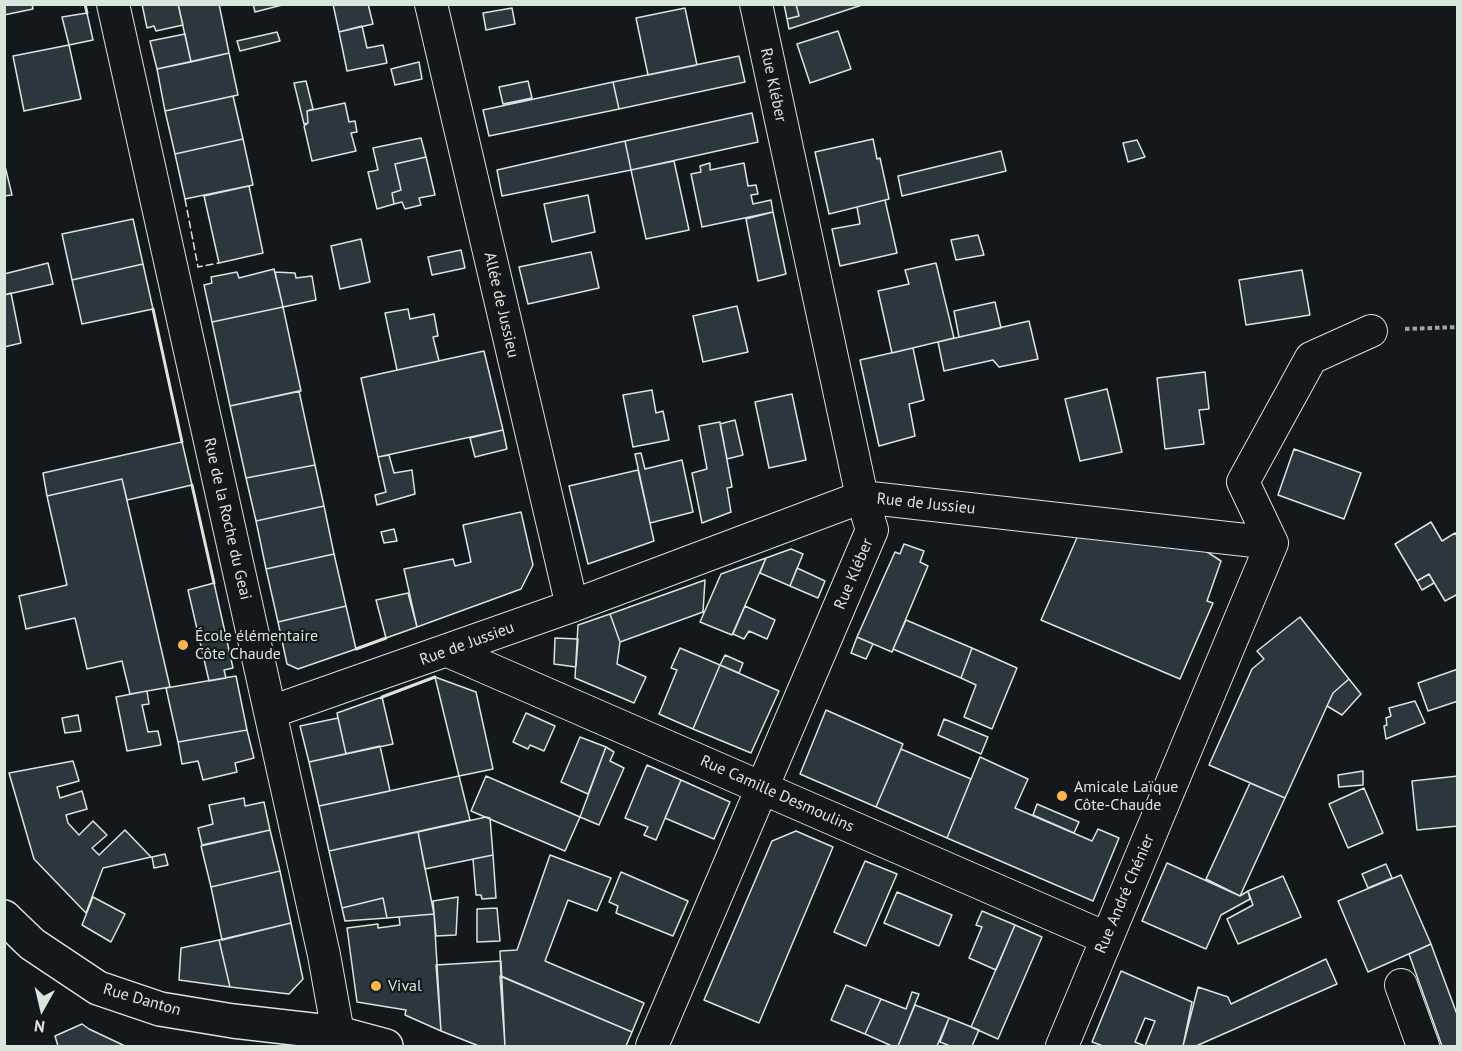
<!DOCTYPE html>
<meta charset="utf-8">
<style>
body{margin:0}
#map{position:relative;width:1462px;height:1051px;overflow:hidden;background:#14181c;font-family:"PT Sans",sans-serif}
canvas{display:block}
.frame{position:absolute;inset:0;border:6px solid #d8e6dc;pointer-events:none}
.north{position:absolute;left:12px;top:979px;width:60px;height:60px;-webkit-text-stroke:4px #14181c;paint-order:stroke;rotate:188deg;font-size:16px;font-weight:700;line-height:24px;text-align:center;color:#d8e6dc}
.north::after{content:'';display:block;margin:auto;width:21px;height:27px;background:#d8e6dc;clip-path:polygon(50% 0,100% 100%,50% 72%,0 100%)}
</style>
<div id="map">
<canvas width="1462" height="1051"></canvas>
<div class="frame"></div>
<div class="north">N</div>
</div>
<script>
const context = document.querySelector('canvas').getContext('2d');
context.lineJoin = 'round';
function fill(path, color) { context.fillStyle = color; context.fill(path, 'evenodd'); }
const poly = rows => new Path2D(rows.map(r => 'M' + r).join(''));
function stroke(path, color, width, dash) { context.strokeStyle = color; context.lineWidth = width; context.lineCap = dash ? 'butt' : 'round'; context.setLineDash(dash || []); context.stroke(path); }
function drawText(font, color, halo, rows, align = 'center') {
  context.font = font + ' "PT Sans",sans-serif'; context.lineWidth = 4.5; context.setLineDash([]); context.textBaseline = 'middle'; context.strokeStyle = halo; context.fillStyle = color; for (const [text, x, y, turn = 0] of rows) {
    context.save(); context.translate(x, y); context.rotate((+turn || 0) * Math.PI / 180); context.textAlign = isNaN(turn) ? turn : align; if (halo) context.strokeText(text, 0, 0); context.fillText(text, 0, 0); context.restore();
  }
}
const building = poly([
 [4,4,32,4,33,9,4,15,4,4],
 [142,4,178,4,183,25,156,31,154,26,147,28,142,4],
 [178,4,219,4,229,53,191,62,178,4],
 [253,4,286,4,255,12,253,4],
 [333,4,368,4,373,24,339,32,333,4],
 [784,4,796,4,799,16,787,19,784,4],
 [796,4,862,4,862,5,789,29,787,19,799,16,796,4],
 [512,8,515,24,486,30,483,13,512,8],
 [685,8,697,65,648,75,636,18,685,8],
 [87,13,93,40,69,45,62,17,87,13],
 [362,26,367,48,383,45,387,63,347,71,339,32,362,26],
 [838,31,851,69,810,83,797,44,838,31],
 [277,32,280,41,240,51,237,41,277,32],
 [185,34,191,62,157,69,150,41,185,34],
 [69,45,81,99,24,111,13,56,69,45],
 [229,53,238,95,165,111,157,69,229,53],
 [739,56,745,82,619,109,613,82,739,56],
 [419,62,422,79,395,85,391,69,419,62],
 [306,81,313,109,307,111,308,123,304,124,294,83,306,81],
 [528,81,532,98,503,104,499,87,528,81],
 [613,82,619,109,489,136,483,110,613,82],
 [233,96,243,139,175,154,165,111,233,96],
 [345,103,349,122,355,121,357,132,351,133,356,151,312,161,304,126,308,123,307,111,345,103],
 [752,113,758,142,631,170,625,141,752,113],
 [421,138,426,157,395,164,401,190,392,193,394,204,377,209,368,172,378,170,373,148,421,138],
 [243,139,253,185,185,199,175,154,243,139],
 [873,139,877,159,880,158,889,199,829,214,815,152,873,139],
 [1137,140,1145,157,1128,162,1123,143,1137,140],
 [625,141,631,170,502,196,497,170,625,141],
 [1001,151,1006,171,902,196,898,176,1001,151],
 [426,157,435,195,419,198,421,205,405,209,402,202,394,204,392,193,401,190,395,164,426,157],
 [674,161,689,230,646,239,631,170,674,161],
 [4,162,12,195,4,196,4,162],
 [710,163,710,170,744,163,748,186,756,185,758,194,751,195,753,204,771,200,773,212,702,227,691,174,701,172,700,166,710,163],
 [249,186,263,253,219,263,204,196,249,186],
 [588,195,595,232,552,242,544,204,588,195],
 [885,200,897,253,840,266,832,229,860,224,857,207,885,200],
 [773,212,786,274,758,281,746,219,773,212],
 [133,219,143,264,72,280,62,234,133,219],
 [978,235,984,255,956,260,951,240,978,235],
 [361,239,370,282,340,289,331,246,361,239],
 [461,250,465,268,432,275,428,257,461,250],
 [591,252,599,288,528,304,519,267,591,252],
 [48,263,53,284,4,295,4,274,48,263],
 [936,263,954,338,892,353,878,291,909,284,905,270,936,263],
 [143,264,153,309,82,324,72,280,143,264],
 [274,269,283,307,212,322,204,285,212,283,211,277,237,272,239,278,274,269],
 [1302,270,1310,315,1246,325,1239,280,1302,270],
 [275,272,295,273,296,278,312,276,316,300,283,307,275,272],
 [11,293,21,343,4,347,4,295,11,293],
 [995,302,1001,328,959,337,954,311,995,302],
 [737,306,748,352,703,362,693,316,737,306],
 [283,307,301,391,230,406,212,322,283,307],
 [408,309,410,319,434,314,438,336,433,337,439,361,397,370,385,313,408,309],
 [1029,321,1038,359,999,367,993,360,944,371,938,342,1029,321],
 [913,348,924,400,909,404,915,436,879,446,860,360,913,348],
 [484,351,503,430,378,457,361,378,484,351],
 [1205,372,1209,409,1199,410,1204,444,1165,449,1157,378,1205,372],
 [1107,389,1122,452,1080,461,1065,399,1107,389],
 [652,390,656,413,663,411,669,440,633,447,623,395,652,390],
 [299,391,315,465,246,478,230,406,299,391],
 [792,394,806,460,769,468,755,402,792,394],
 [735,420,743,455,727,459,720,424,735,420],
 [720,422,732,487,727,488,731,512,702,523,692,473,707,469,699,426,720,422],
 [503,430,507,449,475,457,470,438,503,430],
 [182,442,192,485,127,500,122,479,47,496,43,473,182,442],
 [1294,449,1361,473,1344,519,1278,495,1294,449],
 [641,453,645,469,682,460,693,512,650,523,635,454,641,453],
 [389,455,394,473,412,470,415,494,377,505,375,495,386,492,378,457,389,455],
 [315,465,324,506,256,521,246,478,315,465],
 [638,470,654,541,588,564,569,486,638,470],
 [122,479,170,687,130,694,122,661,87,669,75,618,26,629,19,596,67,585,47,496,122,479],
 [324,506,334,554,266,569,256,521,324,506],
 [521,512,533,565,521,589,417,627,404,569,453,559,455,566,471,562,463,525,521,512],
 [1431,522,1442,541,1455,533,1458,537,1458,594,1445,601,1429,574,1417,581,1395,544,1431,522],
 [394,529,397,541,384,543,381,532,394,529],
 [1079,533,1201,548,1221,561,1207,601,1213,603,1180,679,1041,620,1079,533],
 [904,544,924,551,920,562,928,566,892,652,857,637,895,552,900,554,904,544],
 [791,549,803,554,790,586,760,573,766,558,791,549],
 [334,554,346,606,278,622,266,569,334,554],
 [766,558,732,635,700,622,721,574,766,558],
 [797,568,825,581,818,598,790,586,797,568],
 [1429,574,1434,583,1422,590,1417,581,1429,574],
 [705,580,703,612,620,642,610,614,705,580],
 [214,583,233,668,224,670,226,678,209,681,188,590,214,583],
 [408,593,417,627,386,638,376,600,408,593],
 [346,606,356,649,298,669,287,664,278,622,346,606],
 [745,606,775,620,767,639,749,631,744,639,733,634,745,606],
 [610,614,620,642,617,664,646,677,634,703,575,678,578,625,610,614],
 [1300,617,1349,679,1333,693,1285,798,1209,765,1252,669,1264,659,1257,651,1300,617],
 [906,620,972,648,961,678,893,649,906,620],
 [857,637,873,644,866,659,851,653,857,637],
 [555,638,578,639,576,667,554,664,555,638],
 [680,648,720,665,693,729,659,714,677,670,671,668,680,648],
 [972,648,1017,668,992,729,964,717,976,685,961,678,972,648],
 [725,655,743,663,739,673,720,665,725,655],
 [720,665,779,691,751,753,693,729,720,665],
 [1458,669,1458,701,1428,711,1418,683,1458,669],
 [236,676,247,730,178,742,166,688,236,676],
 [435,677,476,692,493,769,459,776,435,677],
 [1349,679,1361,694,1342,715,1327,706,1333,693,1349,679],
 [147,691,149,704,142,705,148,732,158,731,161,745,127,751,116,697,147,691],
 [382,697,393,744,346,754,337,713,382,697],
 [1415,701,1425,723,1386,739,1384,726,1387,725,1386,718,1391,716,1389,708,1415,701],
 [826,710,903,744,876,807,800,774,826,710],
 [526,713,555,726,544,751,530,745,528,749,513,742,526,713],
 [78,715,81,731,65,733,62,718,78,715],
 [338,718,346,754,309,762,300,726,338,718],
 [944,719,988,737,981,754,938,735,944,719],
 [247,730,254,758,235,763,237,772,203,780,198,761,182,764,178,742,247,730],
 [580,737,606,747,588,794,561,782,580,737],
 [380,746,390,791,319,806,309,762,380,746],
 [606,747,614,752,610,761,624,768,599,825,580,817,606,747],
 [901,749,971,779,947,838,876,807,901,749],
 [980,757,1028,779,1015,808,1092,841,1098,829,1119,838,1093,901,947,838,980,757],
 [73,761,79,781,57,787,60,798,82,791,87,809,66,815,68,823,79,835,93,821,107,835,92,848,99,855,125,830,151,857,103,868,86,913,34,859,9,773,73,761],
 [647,765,681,780,656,840,644,835,648,827,625,818,647,765],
 [1363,771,1363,785,1339,787,1338,775,1363,771],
 [459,776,470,820,329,851,319,806,459,776],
 [486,776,580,817,565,851,471,811,486,776],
 [1458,776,1458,826,1417,830,1412,781,1458,776],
 [681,780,730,802,714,839,665,818,681,780],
 [1250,783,1285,798,1240,896,1206,879,1250,783],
 [1364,788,1383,833,1348,848,1329,804,1364,788],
 [244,798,245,806,264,802,270,830,202,845,198,828,213,824,209,805,244,798],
 [1037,804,1079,822,1074,833,1033,815,1037,804],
 [486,817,490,818,493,855,425,869,418,832,486,817],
 [270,830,280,871,211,887,201,846,270,830],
 [796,831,833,847,759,1023,704,1000,772,841,796,831],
 [418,832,434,914,387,918,383,898,342,908,329,851,418,832],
 [165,854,168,865,154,868,152,857,165,854],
 [493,855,496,898,482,899,481,895,476,895,473,859,493,855],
 [550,855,611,878,597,911,568,900,545,961,644,1003,632,1032,501,976,500,951,517,950,550,855],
 [865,861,897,874,866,946,834,932,865,861],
 [1167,863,1240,896,1248,891,1250,899,1221,915,1206,949,1142,921,1167,863],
 [1386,864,1392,878,1368,888,1362,874,1386,864],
 [280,871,291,923,222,940,211,887,280,871],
 [621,872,688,901,673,936,616,913,618,906,609,902,621,872],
 [1401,875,1431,944,1368,972,1338,901,1401,875],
 [1283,876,1301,917,1238,944,1227,919,1253,905,1248,891,1283,876],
 [897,892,952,915,939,946,884,923,897,892],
 [93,897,125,914,111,942,82,925,93,897],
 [458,897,456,935,436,936,433,901,458,897],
 [383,898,387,918,345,921,342,908,383,898],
 [497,908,500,941,477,942,477,909,497,908],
 [982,911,1015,925,996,970,969,958,982,927,976,925,982,911],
 [434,914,441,1031,405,1015,406,1010,357,1002,347,928,378,924,378,928,400,925,399,917,434,914],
 [291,923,303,979,289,994,230,987,219,940,291,923],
 [1015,925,1042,937,998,1039,971,1027,1015,925],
 [219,940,230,987,179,980,181,948,219,940],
 [1431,944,1458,1017,1458,1046,1442,1046,1409,954,1431,944],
 [1326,959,1337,984,1196,1046,1183,1046,1198,987,1228,997,1231,1004,1326,959],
 [501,961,505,1046,479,1046,441,1031,436,965,501,961],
 [1121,971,1192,1002,1183,1046,1103,1046,1092,1042,1121,971],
 [1145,1018,1155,1021,1145,1046,1135,1042,1145,1018],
 [500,976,632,1032,626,1046,505,1046,500,976],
 [846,985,881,999,865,1034,831,1020,846,985],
 [912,992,919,994,898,1046,892,1046,865,1034,881,999,906,1009,912,992],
 [915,1005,949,1018,937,1046,898,1046,915,1005],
 [949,1018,979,1030,972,1046,950,1046,940,1042,949,1018],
 [82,1024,89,1029,125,1046,58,1046,55,1036,82,1024]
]);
const path = poly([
 [1405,329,1458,327]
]);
const minor = poly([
 [113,4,324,955,338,1033],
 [431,4,572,606],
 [1272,543,1243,482,1311,358,1371,331],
 [448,651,1106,938],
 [271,712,572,606,862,497,1272,543],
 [1401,985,1423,1046],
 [652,1046,872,530,862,497,756,4],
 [1062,1046,1272,543]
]);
const tertiary = poly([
 [4,917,32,944,98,988,160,1009,233,1021,338,1033,386,1046]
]);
const fence = poly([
 [185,199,198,267,219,263]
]);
const wall = poly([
 [85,4,87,13],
 [153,309,182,442],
 [192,485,214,583],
 [356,649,386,638],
 [382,697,435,677]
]);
const markers = [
 [183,645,6,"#ffb74d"],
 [1062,796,6,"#ffb74d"],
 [376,986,6,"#ffb74d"]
];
const streetNames = [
 ["Rue Kléber",773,85,78],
 ["Allée de Jussieu",501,305,77],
 ["Rue de Jussieu",926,504,6],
 ["Rue de la Roche du Geai",227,519,77],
 ["Rue Kléber",854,574,-67],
 ["Rue de Jussieu",467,644,-20],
 ["Rue Camille Desmoulins",777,794,24],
 ["Rue André Chénier",1125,894,-67],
 ["Rue Danton",142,1000,16]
];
const poiNames = [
 ["École élémentaire",195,636],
 ["Côte Chaude",195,654],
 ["Amicale Laïque",1074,787],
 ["Côte-Chaude",1074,805],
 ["Vival",388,986]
];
fill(building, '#2c363c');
stroke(building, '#d8e6dc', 1.5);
stroke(minor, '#d8e6dc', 34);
stroke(tertiary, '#d8e6dc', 36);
stroke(path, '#9da8a2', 4, [4.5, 3]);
stroke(minor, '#14181c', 32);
stroke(tertiary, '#14181c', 33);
stroke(fence, '#d8e6dc', 1.5, [8, 3]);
stroke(wall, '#d8e6dc', 3);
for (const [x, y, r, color] of markers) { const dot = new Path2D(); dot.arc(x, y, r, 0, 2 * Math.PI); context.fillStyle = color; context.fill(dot); stroke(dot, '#14181c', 2); }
drawText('16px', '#d8e6dc', '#14181c', streetNames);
drawText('16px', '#d8e6dc', '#14181c', poiNames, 'left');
</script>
